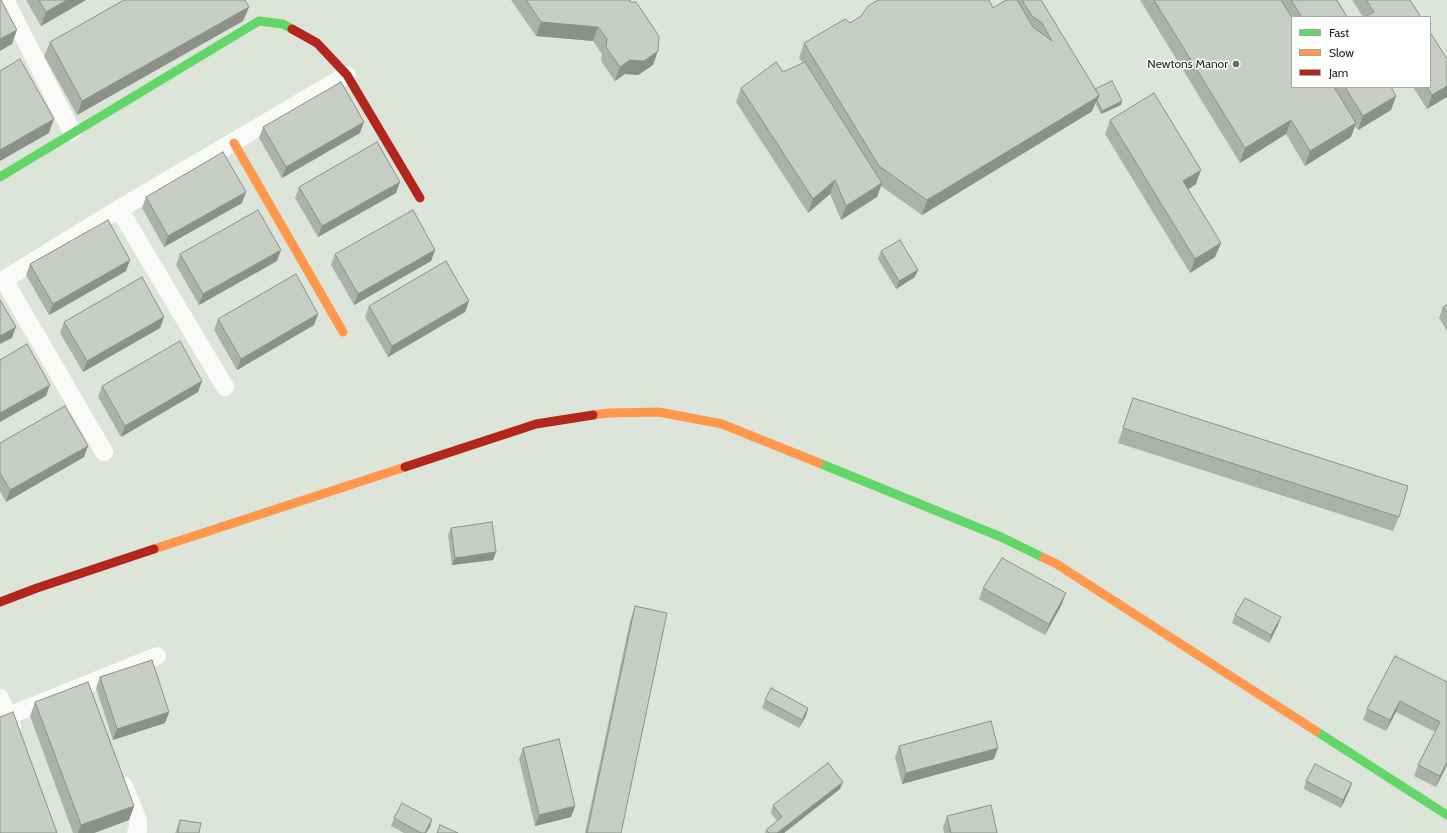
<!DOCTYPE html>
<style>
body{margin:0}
#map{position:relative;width:1447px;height:833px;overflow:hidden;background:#dde5da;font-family:Cabin,sans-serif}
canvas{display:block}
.legend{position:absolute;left:1291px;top:16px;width:140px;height:72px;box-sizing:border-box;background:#fff;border:1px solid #a6a8a5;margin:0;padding:5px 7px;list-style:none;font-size:12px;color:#20251e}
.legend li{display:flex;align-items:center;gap:8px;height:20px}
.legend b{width:20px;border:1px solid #a6a8a5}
</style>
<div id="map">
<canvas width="1447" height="833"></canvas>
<ul class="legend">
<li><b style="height:5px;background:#63d668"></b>Fast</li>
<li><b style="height:5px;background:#ff974d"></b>Slow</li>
<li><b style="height:5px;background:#b3261e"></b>Jam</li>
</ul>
</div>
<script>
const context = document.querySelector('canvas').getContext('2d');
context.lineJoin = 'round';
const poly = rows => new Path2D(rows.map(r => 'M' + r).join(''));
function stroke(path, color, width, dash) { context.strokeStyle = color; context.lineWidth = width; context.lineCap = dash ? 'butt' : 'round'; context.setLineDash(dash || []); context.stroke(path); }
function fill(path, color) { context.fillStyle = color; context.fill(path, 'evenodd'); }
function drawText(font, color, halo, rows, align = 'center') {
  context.font = font + ' Cabin,sans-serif'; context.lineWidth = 3; context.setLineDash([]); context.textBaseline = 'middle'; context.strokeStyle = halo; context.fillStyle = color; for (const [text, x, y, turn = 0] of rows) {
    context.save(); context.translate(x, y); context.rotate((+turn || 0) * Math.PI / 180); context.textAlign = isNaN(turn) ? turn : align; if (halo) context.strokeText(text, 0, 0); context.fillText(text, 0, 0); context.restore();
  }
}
const street = poly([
 [5,0,72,132],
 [119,209,225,387],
 [4,280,104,452],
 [0,282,119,209,347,75],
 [0,698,12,726],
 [8,716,157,656],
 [124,786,138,821,138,831,136,833]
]);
const fast = poly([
 [0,177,259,21,283,24,292,29],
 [819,463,1001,537,1044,558],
 [1316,731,1447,815]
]);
const slow = poly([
 [234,143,343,332],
 [593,415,609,413,659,412,722,424,819,463],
 [154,549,405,467],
 [1044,558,1055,563,1316,731]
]);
const jam = poly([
 [292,29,317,43,347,75,420,198],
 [405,467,536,424,593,415],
 [0,602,37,588,154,549]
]);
const wall = poly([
 [26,0,86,0,41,26],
 [511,0,630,0,630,2,653,65,638,75,625,74,615,81,601,61,602,54,593,41,536,36],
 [1006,0,1041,0,1095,89,1122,101,1121,105,1101,114,1095,103,1093,109,1091,112,922,215,881,186,877,197,841,220,830,194,808,213,736,102,741,88,783,72,803,63,799,58,804,43,850,23,993,8],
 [1140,0,1337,0,1347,17,1292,17,1292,87,1391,87,1396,96,1391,110,1358,130,1355,126,1351,137,1305,166,1286,134,1240,163],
 [1352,0,1410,0,1421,17,1363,17],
 [249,7,243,21,77,115,44,56,50,42],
 [1447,59,1427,109,1413,87,1430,87],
 [1110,120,1196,184,1188,189,1221,243,1215,257,1190,273,1105,134],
 [263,127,360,133,282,178,259,138],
 [400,182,396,193,318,237,295,198,299,187],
 [146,197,242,203,164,247,142,208],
 [435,250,431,261,354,305,331,265,335,254],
 [881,251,915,277,896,289,878,259],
 [180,254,277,261,199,305,176,265],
 [30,264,126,271,49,315,26,275],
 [469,301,465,312,388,357,365,317,369,306],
 [1447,305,1447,331,1439,318,1443,307],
 [318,314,314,325,237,370,214,330,218,319],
 [164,317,160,328,83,372,60,333,64,322],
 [202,381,198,392,121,437,98,397,102,386],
 [1133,398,1399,517,1393,531,1118,443],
 [0,443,88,446,84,457,6,502,0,491],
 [451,528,496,552,493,560,452,565,448,535],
 [983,588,1062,604,1045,635,979,599],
 [635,606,621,833,585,833,630,621],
 [1235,615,1278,625,1269,643,1232,623],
 [100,677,169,712,165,723,113,740,96,688],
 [1447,682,1447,765,1436,787,1414,776,1418,765,1435,732,1396,712,1386,731,1363,720,1367,709],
 [765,700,808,708,806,716,799,728,762,708],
 [35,702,134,806,129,820,94,833,73,833,30,716],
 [899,746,994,759,902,784,895,757],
 [523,748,575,806,571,817,535,826,519,759],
 [1306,781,1352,783,1349,791,1341,808,1304,789],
 [840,789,784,833,765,833,766,830,777,821,771,813,773,805],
 [947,816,997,833,944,833,943,827],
 [394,818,432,819,430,827,426,833,404,833,391,826],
 [180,820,199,833,175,833]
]);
const shadedWall = poly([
 [67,0,86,0,41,26,46,12],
 [249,7,243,21,77,115,82,101],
 [541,22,598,27,593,41,536,36],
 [17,30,12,44,0,51,0,39],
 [658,51,653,65,638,75,625,74,615,81,620,67,630,60],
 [1447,86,1447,97,1427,109,1432,95],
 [1099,95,1093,109,1091,112,922,215,927,200],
 [1396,96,1391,110,1358,130,1363,116],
 [1122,101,1121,105,1101,114,1102,111],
 [54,119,49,133,0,161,0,150],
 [1291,120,1286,134,1240,163,1245,148],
 [364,122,360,133,282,178,286,167],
 [1356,123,1351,137,1305,166,1310,151],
 [1201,170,1196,184,1178,196,1183,181],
 [835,180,830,194,808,213,813,199],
 [400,182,396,193,318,237,322,226],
 [882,183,877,197,841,220,846,206],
 [246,192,242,203,164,247,168,236],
 [1221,243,1215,257,1190,273,1195,259],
 [281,250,277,261,199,305,203,294],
 [435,250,431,261,354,305,358,294],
 [130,260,126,271,49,315,53,304],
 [918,270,915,277,896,289,899,281],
 [469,301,465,312,388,357,392,346],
 [318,314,314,325,237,370,241,359],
 [164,317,160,328,83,372,87,361],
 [16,327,12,338,0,344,0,336],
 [202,381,198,392,121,437,125,426],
 [50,385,46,396,0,422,0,413],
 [88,446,84,457,6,502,10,490],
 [496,552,493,560,452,565,455,558],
 [1066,593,1062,604,1045,635,1049,624],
 [1281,617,1278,625,1269,643,1271,635],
 [1400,701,1396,712,1386,731,1390,720],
 [808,708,806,716,799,728,802,720],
 [169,712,165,723,113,740,117,729],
 [998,748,994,759,902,784,906,773],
 [1447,762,1447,765,1436,787,1440,776],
 [843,782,840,789,784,833,777,833],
 [1352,783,1349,791,1341,808,1343,800],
 [134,806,129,820,94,833,78,833,81,825],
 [575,806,571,817,535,826,539,815],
 [432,819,430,827,426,833,425,833]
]);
const building = poly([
 [0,0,1,0,17,30,0,39,0,0],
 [39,0,67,0,46,12,39,0],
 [124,0,245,0,249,7,82,101,50,42,124,0],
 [526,0,630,0,630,2,636,2,659,36,658,51,644,61,630,60,620,67,606,47,607,39,598,27,541,22,526,0],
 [878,0,989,0,993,8,1006,0,1017,0,1033,27,1052,41,1042,23,1032,16,1022,0,1041,0,1099,95,1096,98,927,200,879,166,804,43,845,19,850,23,861,16,868,6,878,0],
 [1154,0,1281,0,1292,18,1292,87,1334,87,1356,123,1310,151,1291,120,1245,148,1154,0],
 [1291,0,1337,0,1347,17,1302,17,1291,0],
 [1366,0,1410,0,1421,17,1365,17,1374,12,1366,0],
 [1430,32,1447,59,1447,86,1432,95,1427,87,1430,87,1430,32],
 [20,59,54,119,0,150,0,71,20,59],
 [776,62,783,72,805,62,882,183,846,206,835,180,813,199,741,88,776,62],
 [1112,81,1122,101,1102,111,1097,100,1099,95,1095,89,1112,81],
 [341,82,364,122,286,167,263,127,341,82],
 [1345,87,1391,87,1396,96,1363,116,1345,87],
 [1154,93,1201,170,1183,181,1221,243,1195,259,1110,120,1154,93],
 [377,142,400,182,322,226,299,187,377,142],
 [223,152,246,192,168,236,146,197,223,152],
 [258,210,281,250,203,294,180,254,258,210],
 [413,210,435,250,358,294,335,254,413,210],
 [108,220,130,260,53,304,30,264,108,220],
 [900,240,918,270,899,281,881,251,900,240],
 [446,261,469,301,392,346,369,306,446,261],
 [296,274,318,314,241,359,218,319,296,274],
 [142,277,164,317,87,361,64,322,142,277],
 [0,300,16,327,0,336,0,300],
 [1447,305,1447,313,1443,307,1447,305],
 [180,341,202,381,125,426,102,386,180,341],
 [27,344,50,385,0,413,0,360,27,344],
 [1133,398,1408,486,1399,517,1123,428,1133,398],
 [65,406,88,446,10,490,0,473,0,443,65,406],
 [492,522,496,552,455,558,451,528,492,522],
 [1002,558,1066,593,1049,624,983,588,1002,558],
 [1245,598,1281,617,1271,635,1235,615,1245,598],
 [635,606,667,613,621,833,587,833,635,606],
 [1395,656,1447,682,1447,762,1440,776,1418,765,1440,722,1400,701,1390,720,1367,709,1395,656],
 [152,660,169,712,117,729,100,677,152,660],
 [88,682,134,806,81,825,35,702,88,682],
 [771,688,808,708,802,720,765,700,771,688],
 [13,712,57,833,0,833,0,717,13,712],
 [991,721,998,748,906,773,899,746,991,721],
 [559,739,575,806,539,815,523,748,559,739],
 [828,763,843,782,777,833,769,833,766,830,782,817,773,805,828,763],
 [1315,764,1352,783,1343,800,1306,781,1315,764],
 [402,803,432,819,425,833,421,833,394,818,402,803],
 [991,805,997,833,951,833,947,816,991,805],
 [180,820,201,823,199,833,178,833,180,820],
 [440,825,458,833,437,833,440,825]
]);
const markers = [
 [1236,64,4,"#626860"]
];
const poiNames = [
 ["Newtons Manor",1228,64]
];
stroke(street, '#fafbf9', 18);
stroke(fast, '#63d668', 9);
stroke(slow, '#ff974d', 9);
stroke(jam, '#b3261e', 9);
fill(wall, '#acb1a9');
fill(shadedWall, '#8c908a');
fill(building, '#c8cec5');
stroke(building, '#8c908a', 1);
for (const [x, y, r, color] of markers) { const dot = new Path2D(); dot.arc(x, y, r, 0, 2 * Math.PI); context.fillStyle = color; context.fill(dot); stroke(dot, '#fff', 1.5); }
drawText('12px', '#20251e', '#fff', poiNames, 'right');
</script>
